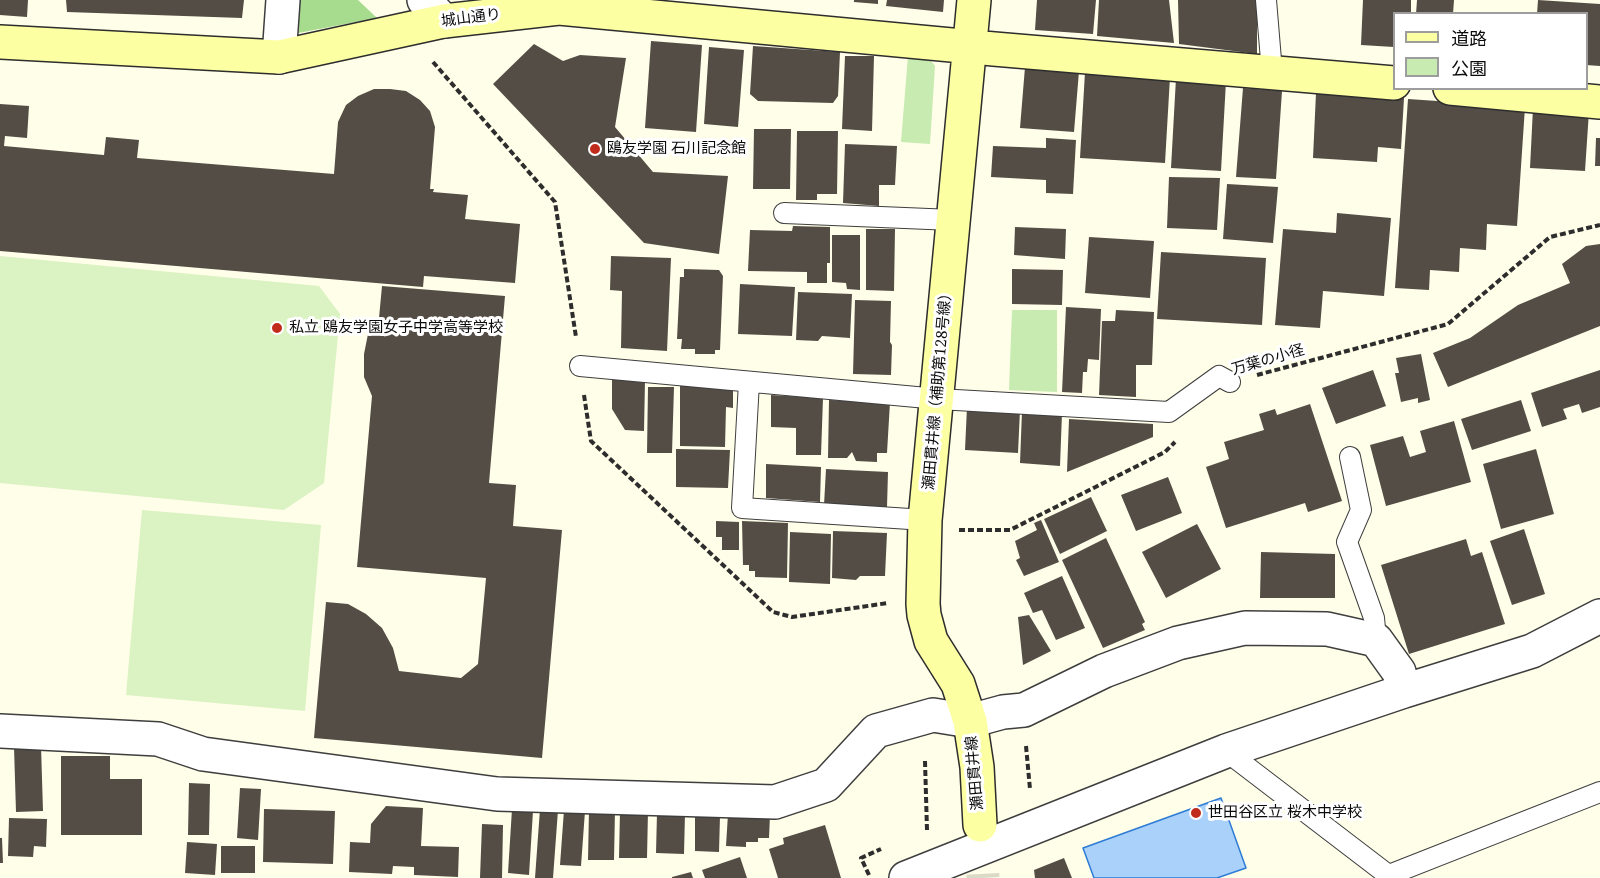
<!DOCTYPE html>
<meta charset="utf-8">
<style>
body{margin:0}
#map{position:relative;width:1600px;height:878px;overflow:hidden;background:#fffee8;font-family:"Noto Serif","Noto Sans JP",serif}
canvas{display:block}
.legend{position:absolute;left:1393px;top:12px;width:195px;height:78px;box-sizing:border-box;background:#fff;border:2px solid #9d9d9d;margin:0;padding:8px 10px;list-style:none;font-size:18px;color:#0b0b0b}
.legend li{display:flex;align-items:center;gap:12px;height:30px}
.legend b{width:30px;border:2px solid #9d9d9d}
</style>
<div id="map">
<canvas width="1600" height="878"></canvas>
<ul class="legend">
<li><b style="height:8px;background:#fdffa3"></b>道路</li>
<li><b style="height:16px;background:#c7ebb0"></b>公園</li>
</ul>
</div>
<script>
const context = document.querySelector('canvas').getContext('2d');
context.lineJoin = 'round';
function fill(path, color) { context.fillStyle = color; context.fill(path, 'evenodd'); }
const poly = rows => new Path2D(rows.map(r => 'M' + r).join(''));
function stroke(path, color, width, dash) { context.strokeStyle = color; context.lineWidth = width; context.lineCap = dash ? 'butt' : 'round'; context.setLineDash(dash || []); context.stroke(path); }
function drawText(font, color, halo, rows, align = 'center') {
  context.font = font + ' "Noto Serif","Noto Sans JP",serif'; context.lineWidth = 6; context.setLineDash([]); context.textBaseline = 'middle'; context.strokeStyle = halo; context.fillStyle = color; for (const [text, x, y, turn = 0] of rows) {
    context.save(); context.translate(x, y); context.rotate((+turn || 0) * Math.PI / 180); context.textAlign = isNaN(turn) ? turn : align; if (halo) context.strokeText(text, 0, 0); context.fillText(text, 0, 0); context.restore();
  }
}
const green = poly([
 [908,56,929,58,935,66,930,144,901,142],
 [1012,310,1057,310,1057,392,1009,390]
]);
const forest = poly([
 [295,0,358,0,377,18,293,34]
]);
const pitch = poly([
 [0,256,319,286,340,314,324,483,284,510,0,483],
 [142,510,321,525,305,711,126,695]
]);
const water = poly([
 [1221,798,1246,868,1217,878,1094,878,1083,848,1221,798]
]);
const building = poly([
 [0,0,28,0,27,17,0,15],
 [66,0,244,0,242,18,67,12],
 [854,0,878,0,878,4,854,2],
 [887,0,944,0,943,12,886,6],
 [1037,0,1096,0,1093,34,1035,30],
 [1099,0,1169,0,1174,43,1097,36],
 [1178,0,1257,0,1257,54,1179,44],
 [1363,0,1411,0,1411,14,1394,14,1394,47,1361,45],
 [1417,0,1454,0,1453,14,1416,14],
 [1538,0,1600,4,1600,66,1586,65,1586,14,1537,14],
 [651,41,702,45,696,132,645,128],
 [534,44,563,61,580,55,626,58,615,127,653,172,728,176,719,254,644,243,493,84],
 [753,46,840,52,838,96,833,103,758,101,750,94],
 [709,47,744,50,738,127,704,124],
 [845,56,874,56,872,131,842,129],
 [1025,67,1079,71,1074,132,1020,128],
 [1085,72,1170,77,1165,163,1080,158],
 [1176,78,1226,81,1221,171,1171,168],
 [1243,88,1282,91,1276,179,1236,177],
 [374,89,390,89,406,91,420,100,430,111,435,127,430,189,434,189,433,192,468,195,465,219,520,224,515,283,424,276,423,287,0,251,0,104,29,106,27,138,5,136,4,146,104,155,106,137,139,140,137,158,334,174,338,122,346,105,358,96],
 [1316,93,1404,98,1401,149,1378,147,1377,162,1313,158],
 [1408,99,1525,107,1517,226,1487,224,1486,250,1460,248,1459,272,1430,270,1429,290,1395,288],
 [1533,108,1589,111,1585,171,1530,168],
 [754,129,791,129,790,189,753,189],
 [797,131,838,131,837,194,817,194,817,200,796,200],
 [1046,138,1076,140,1073,194,1046,193,1046,180,991,177,993,146,1046,148],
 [1596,138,1600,138,1600,166,1595,166],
 [845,144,897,146,895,185,879,185,879,206,843,203],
 [1169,177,1220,178,1217,230,1167,228],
 [1227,184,1278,187,1273,243,1223,239],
 [1337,213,1391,218,1384,296,1323,291,1320,328,1275,325,1283,229,1336,233],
 [793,226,830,227,830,263,827,263,827,283,807,283,807,272,748,271,750,230,792,231],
 [1015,227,1066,229,1065,259,1014,255],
 [866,229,895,229,894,291,866,290],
 [832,235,860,235,860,290,847,289,846,283,832,282],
 [1089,237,1154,241,1150,298,1085,293],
 [1600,244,1600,326,1448,387,1433,353,1470,338,1518,305,1570,283,1562,264,1586,246],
 [1161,252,1266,258,1262,325,1157,319],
 [611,256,671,258,667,351,621,348,622,291,610,290],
 [684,269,719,270,723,276,720,350,715,350,715,354,695,354,695,349,681,349,682,339,677,339,680,277,684,277],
 [1012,269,1063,270,1062,305,1012,304],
 [740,284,795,287,792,336,738,334],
 [382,286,505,296,489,483,516,485,513,526,562,530,542,758,314,738,326,602,348,604,366,614,382,628,393,648,399,671,461,678,478,664,486,578,357,567,372,396,364,377,364,354,368,334,379,318],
 [798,292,852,294,850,338,822,336,818,341,796,340],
 [855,300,891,301,890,342,892,345,891,375,853,374],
 [1066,307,1101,309,1099,360,1088,359,1087,372,1083,372,1082,393,1062,392],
 [1116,310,1154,312,1152,365,1136,365,1136,397,1099,395,1102,321,1115,321],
 [1421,354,1430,400,1418,403,1418,398,1401,402,1395,373,1399,373,1396,358],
 [1373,370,1386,406,1336,424,1322,388],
 [1600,370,1600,407,1582,413,1579,404,1563,409,1567,419,1542,427,1531,393],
 [612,378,645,380,644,431,625,430,612,409],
 [680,383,733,387,733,408,726,407,725,447,680,446],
 [648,387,674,387,672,453,647,453],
 [771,395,823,398,821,455,796,455,796,428,771,427],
 [829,400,890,402,887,453,877,453,877,462,856,461,852,452,847,458,828,458],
 [1521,400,1531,431,1472,450,1461,419],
 [1310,404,1342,501,1308,512,1305,503,1226,528,1206,467,1229,459,1224,442,1264,430,1259,414,1275,409,1277,415],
 [967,407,1020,410,1018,453,965,450],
 [1022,411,1062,413,1060,466,1020,463],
 [1069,419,1153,424,1153,437,1067,472],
 [1454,421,1471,482,1386,506,1370,445,1403,436,1410,457,1426,452,1420,431],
 [676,449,730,450,728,488,676,487],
 [1536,449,1554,514,1501,529,1483,464],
 [766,464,821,467,820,502,766,498],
 [826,469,888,472,887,507,824,505],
 [1168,477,1182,513,1136,531,1121,495],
 [1091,497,1107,531,1060,554,1044,519],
 [1041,520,1059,562,1024,576,1016,560,1020,558,1015,541,1037,530,1034,523],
 [716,521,739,522,739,550,722,550,722,537,716,537],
 [742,521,788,523,787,578,755,577,755,571,749,571,749,565,743,565],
 [1197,524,1221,569,1166,598,1142,552],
 [1524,529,1545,594,1512,605,1490,541],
 [833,531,887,533,885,576,860,576,856,580,832,578],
 [790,532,831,534,830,584,789,582],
 [1106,538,1145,622,1142,624,1145,630,1103,648,1062,560],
 [1466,539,1471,556,1482,552,1505,624,1409,654,1381,565],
 [1261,552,1335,554,1335,598,1260,598],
 [1062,576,1085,628,1056,640,1042,610,1033,613,1024,593],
 [1029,615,1051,651,1023,665,1018,617],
 [41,746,43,811,16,812,14,747],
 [61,756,110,756,110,779,142,779,142,835,61,835],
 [189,783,210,784,209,835,188,835],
 [240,788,261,789,258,840,237,838],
 [386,806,423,808,421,846,459,847,458,877,414,875,414,867,393,866,392,874,349,872,350,842,370,843,371,824],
 [264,809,335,811,333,864,263,862],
 [512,809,533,811,529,875,508,873],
 [540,809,558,810,553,878,535,878],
 [564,810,585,811,581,866,560,865],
 [589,810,615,810,614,860,588,860],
 [620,811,648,811,647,858,619,858],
 [657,813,685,813,684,854,656,853],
 [728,814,770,815,769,838,758,838,758,842,746,842,746,847,726,846],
 [695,815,720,816,719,852,695,851],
 [9,818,47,819,46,847,34,846,33,857,8,856],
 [482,824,503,825,502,878,480,878],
 [825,825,841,878,778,878,769,849,784,844,783,838],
 [0,838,2,838,3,863,0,863],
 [187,842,217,844,215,875,185,873],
 [221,846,255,846,255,873,221,873],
 [740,857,747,878,705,878,702,870],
 [1064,858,1072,878,1035,878,1034,870],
 [691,872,693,878,672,878,672,877]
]);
const secondaryTunnel = poly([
 [980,825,983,878]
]);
const path = poly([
 [433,62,555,202,576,337],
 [1257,375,1448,324,1550,237,1600,225],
 [584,395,591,441,773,612,792,617,888,603],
 [959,530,1010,530,1165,452,1175,442],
 [1026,746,1030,789],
 [925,761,927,830],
 [869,875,861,858,881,849]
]);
const lane = poly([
 [1266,0,1272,72],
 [784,213,953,220],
 [580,366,938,399,1169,412,1219,376,1230,382],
 [749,382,742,508,925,520],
 [1350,457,1361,510,1347,542,1374,618,1376,640],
 [1226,751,1392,878],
 [1389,875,1600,792]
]);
const street = poly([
 [424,0,444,21],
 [279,57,283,0],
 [0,731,158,739,203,754,497,794,775,802,826,785,876,731,933,715,970,721,1003,712,1024,710,1104,671,1178,643,1245,628,1327,629,1376,640,1399,672,1404,691],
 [906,878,1226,751,1404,691,1532,651,1600,616]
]);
const secondary = poly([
 [974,0,925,520,923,604,924,615,931,641,958,684,970,721,977,767,980,825],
 [0,42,279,57,444,21,559,8,994,49,1394,83],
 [1450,88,1600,102]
]);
const markers = [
 [595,149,6,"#c12b1c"],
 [277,328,6,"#c12b1c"],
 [1196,813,6,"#c12b1c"]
];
const streetNames = [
 ["城山通り",471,18,-7],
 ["万葉の小径",1268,360,-16],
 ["瀬田貫井線（補助第128号線）",938,388,-85],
 ["瀬田貫井線",975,773,-95]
];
const poiNames = [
 ["鴎友学園 石川記念館",607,149],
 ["私立 鴎友学園女子中学高等学校",289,328],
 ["世田谷区立 桜木中学校",1208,813]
];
fill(green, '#c7ebb0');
fill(forest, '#a7dc8f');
fill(pitch, '#dbf2c3');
fill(water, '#aad1fa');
stroke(water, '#2d7bd5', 1.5);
fill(building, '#544d46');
stroke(secondaryTunnel, '#dadac7', 33, [33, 16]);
stroke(lane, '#3e3e3e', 22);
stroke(street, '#3e3e3e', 36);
stroke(secondary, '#2d2d2d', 36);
stroke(path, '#2d2d2d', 4, [6, 3]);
stroke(lane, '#fff', 20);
stroke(street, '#fff', 33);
stroke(secondary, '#fdffa3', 33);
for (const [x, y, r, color] of markers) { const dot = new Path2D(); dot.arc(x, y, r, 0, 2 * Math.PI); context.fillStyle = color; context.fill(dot); stroke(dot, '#fff', 2); }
drawText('15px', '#0b0b0b', '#fff', streetNames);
drawText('15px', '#0b0b0b', '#fff', poiNames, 'left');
</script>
